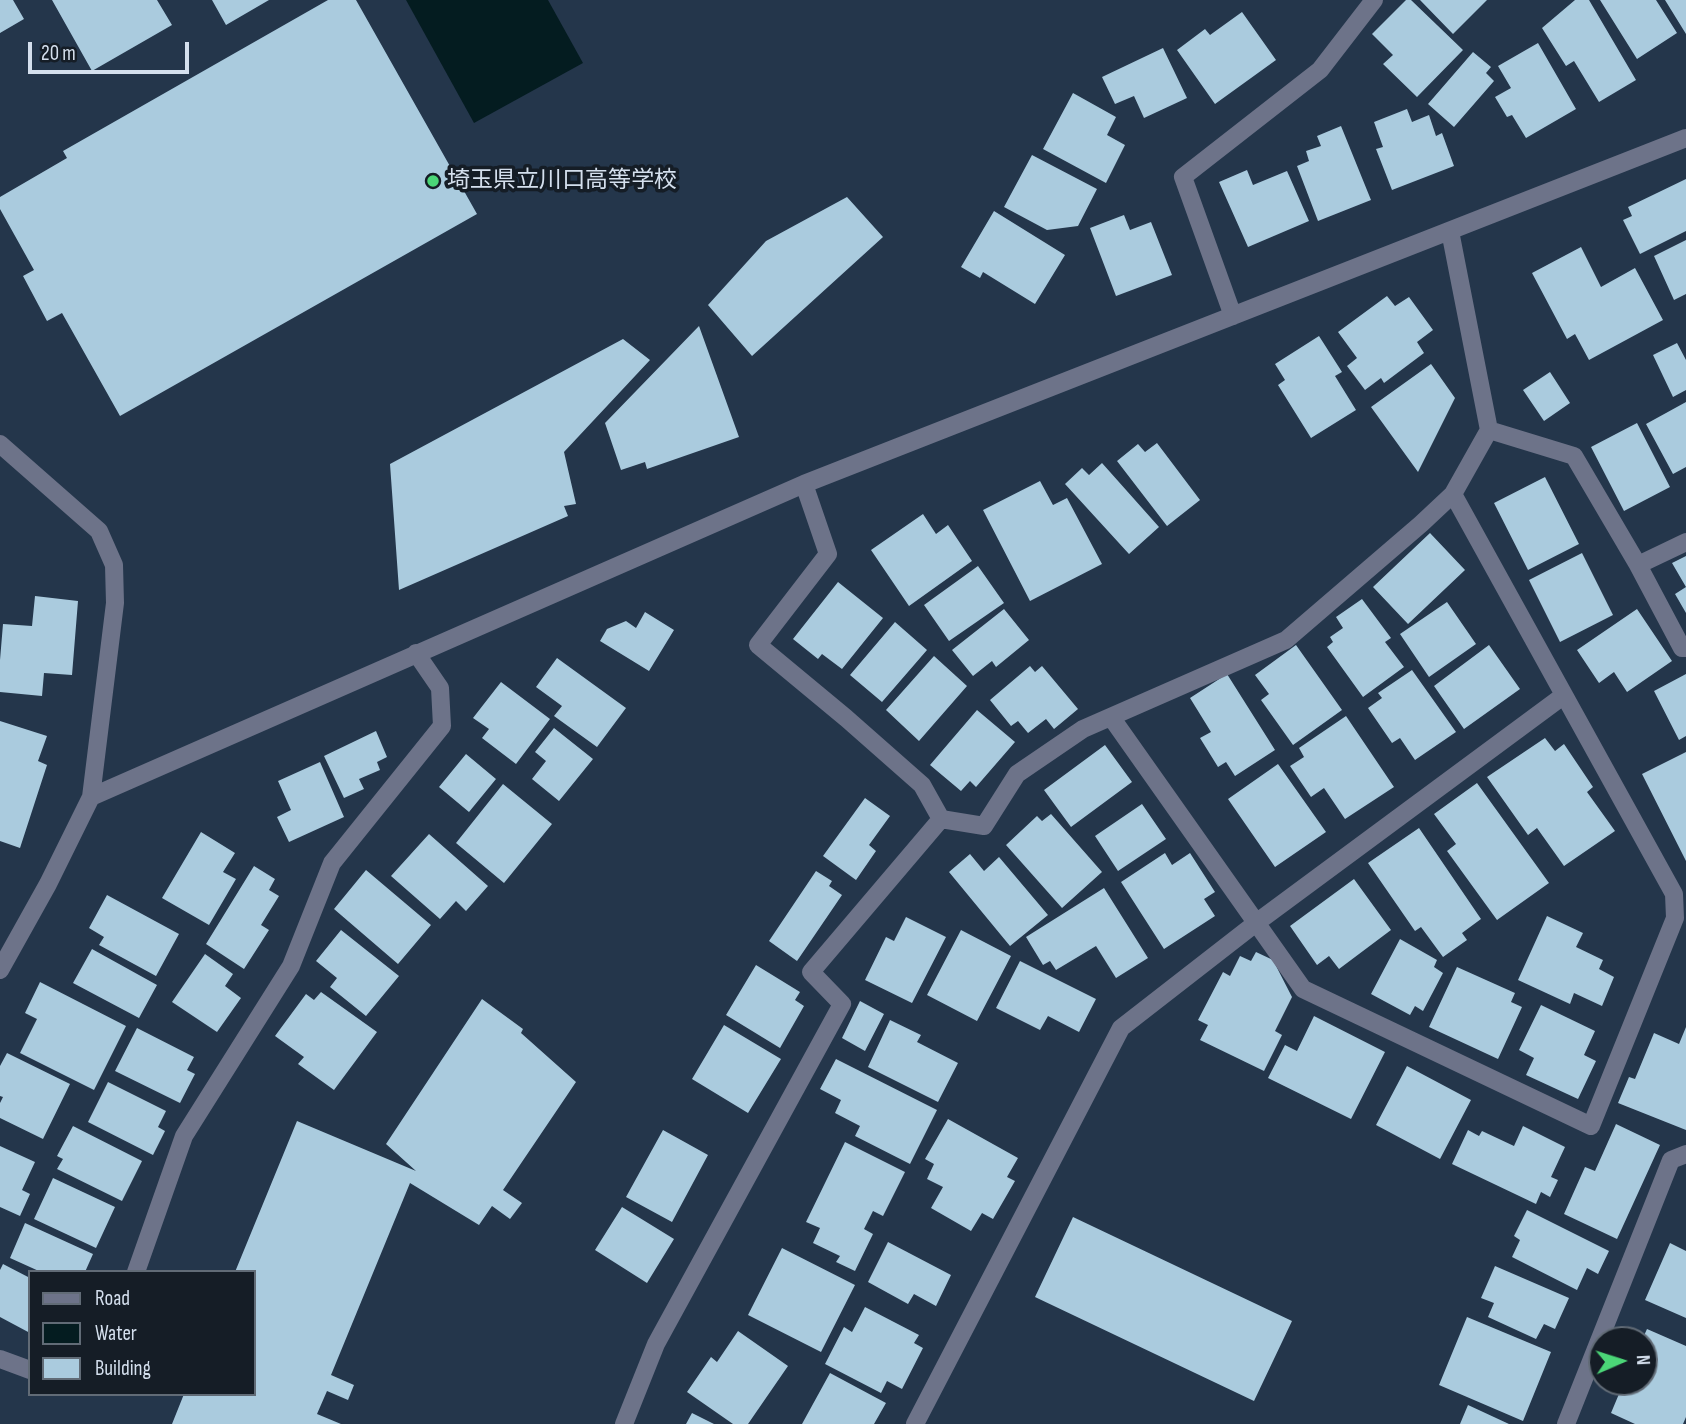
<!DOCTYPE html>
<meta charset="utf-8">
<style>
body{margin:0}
#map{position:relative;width:1686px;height:1424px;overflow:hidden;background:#24364b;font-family:"Sofia Sans Condensed",sans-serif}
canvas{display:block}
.legend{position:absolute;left:28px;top:1270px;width:228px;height:126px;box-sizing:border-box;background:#151d26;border:2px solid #616b76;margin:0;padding:9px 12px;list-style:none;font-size:21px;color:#d4dfed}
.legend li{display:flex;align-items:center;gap:14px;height:35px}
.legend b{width:35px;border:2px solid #616b76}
.north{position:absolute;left:1588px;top:1326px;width:70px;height:70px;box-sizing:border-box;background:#151d26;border:2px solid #616b76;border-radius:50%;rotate:87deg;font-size:19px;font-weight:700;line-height:28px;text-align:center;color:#d4dfed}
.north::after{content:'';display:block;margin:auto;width:24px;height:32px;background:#4bd677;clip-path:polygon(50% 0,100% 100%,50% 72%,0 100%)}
.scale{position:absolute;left:28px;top:42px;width:161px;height:32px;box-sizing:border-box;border:4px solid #d4dfed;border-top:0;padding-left:9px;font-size:21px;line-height:24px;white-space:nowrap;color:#d4dfed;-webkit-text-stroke:5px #151d26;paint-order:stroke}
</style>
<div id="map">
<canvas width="1686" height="1424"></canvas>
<ul class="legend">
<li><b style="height:9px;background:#6d7389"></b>Road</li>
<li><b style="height:19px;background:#041c20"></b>Water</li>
<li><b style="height:19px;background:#aacbde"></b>Building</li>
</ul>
<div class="north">N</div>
<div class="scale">20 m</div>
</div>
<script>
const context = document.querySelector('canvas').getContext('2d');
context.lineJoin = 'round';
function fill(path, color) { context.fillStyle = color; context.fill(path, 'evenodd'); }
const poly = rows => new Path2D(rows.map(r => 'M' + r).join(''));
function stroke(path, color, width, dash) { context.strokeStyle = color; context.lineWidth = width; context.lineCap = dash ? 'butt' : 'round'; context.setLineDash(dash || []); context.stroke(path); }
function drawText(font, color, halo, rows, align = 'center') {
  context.font = font + ' "Sofia Sans Condensed","Noto Sans JP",sans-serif'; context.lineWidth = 7; context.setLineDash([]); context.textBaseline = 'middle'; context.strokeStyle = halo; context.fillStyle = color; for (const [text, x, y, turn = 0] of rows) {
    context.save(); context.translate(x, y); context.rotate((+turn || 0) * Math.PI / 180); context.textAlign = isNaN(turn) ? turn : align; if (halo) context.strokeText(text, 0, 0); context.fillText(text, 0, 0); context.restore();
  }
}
const water = poly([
 [406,0,548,0,583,63,474,123]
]);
const building = poly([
 [0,0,13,0,24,19,0,33],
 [52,0,157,0,172,25,92,71],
 [212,0,269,0,226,25],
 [328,0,356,0,477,214,120,416,62,313,47,321,23,276,34,270,0,209,0,197,67,158,63,151],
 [1406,0,1411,0,1463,50,1417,97,1383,64,1393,55,1372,34],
 [1420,0,1487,0,1453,34],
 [1575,0,1589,0,1636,80,1599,102,1574,61,1566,66,1542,28],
 [1600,0,1656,0,1677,33,1637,59],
 [1665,0,1686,0,1686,34],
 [1242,12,1276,60,1215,104,1177,50,1205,29,1210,35],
 [1538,43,1576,109,1526,138,1512,115,1507,117,1495,97,1511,88,1498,66],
 [1163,48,1187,98,1144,118,1134,96,1115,104,1102,77],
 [1473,52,1491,67,1486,73,1494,81,1454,127,1428,104],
 [1073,93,1116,117,1107,135,1125,145,1106,183,1043,149],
 [1407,109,1412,122,1429,115,1436,136,1442,133,1454,166,1392,190,1376,149,1383,147,1374,122],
 [1341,126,1371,200,1318,221,1297,166,1309,161,1306,151,1321,146,1317,136],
 [1032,155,1097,189,1078,226,1047,230,1004,207],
 [1247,170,1253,185,1287,171,1309,221,1248,247,1219,182],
 [1686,179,1686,231,1640,254,1623,220,1632,216,1628,207],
 [847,197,883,237,752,356,708,305,766,241],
 [994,211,1065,255,1035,304,983,272,980,278,961,267],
 [1124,215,1130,230,1151,222,1172,275,1116,296,1090,228],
 [1686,240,1686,294,1674,300,1654,256],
 [1581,247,1601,287,1635,268,1663,320,1589,360,1575,334,1567,339,1532,273],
 [1387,296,1395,306,1409,297,1433,330,1417,342,1424,353,1384,383,1381,378,1365,390,1347,366,1357,358,1338,332],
 [699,326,739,437,647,469,645,462,621,470,605,423],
 [1319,336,1342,372,1335,376,1356,410,1311,438,1278,385,1285,380,1275,364],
 [623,339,650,360,564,452,576,504,564,506,568,516,399,590,390,464],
 [1677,343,1686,360,1686,390,1673,397,1653,355],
 [1431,364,1455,398,1418,472,1371,407],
 [1550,372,1570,403,1544,421,1523,390],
 [1686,402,1686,467,1673,474,1646,424],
 [1637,423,1670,487,1624,511,1591,447],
 [1157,443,1200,500,1167,526,1117,461,1138,444,1145,452],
 [1102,463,1159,527,1129,554,1065,484,1082,468,1089,475],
 [1545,477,1579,544,1528,570,1494,503],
 [1040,481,1053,505,1067,498,1102,564,1030,601,983,510],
 [923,514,936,534,948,525,972,561,909,606,871,550],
 [1430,533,1465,570,1408,624,1373,587],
 [1582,553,1613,615,1560,642,1529,580],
 [1686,556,1686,613,1675,594,1686,587,1672,563],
 [978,566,1004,603,949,641,924,605],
 [838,582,883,618,842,669,822,654,818,659,793,639],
 [35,596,78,601,72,675,44,673,42,696,0,692,0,660,3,624,32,626],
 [1362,599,1391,638,1385,642,1404,667,1363,697,1327,647,1333,642,1330,637,1343,628,1336,617],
 [1447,602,1476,644,1429,677,1400,634],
 [1004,609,1029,640,996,667,992,661,973,676,952,650],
 [1637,609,1672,661,1627,692,1614,672,1599,683,1577,650],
 [645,612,674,630,649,671,600,641,607,629,626,621,636,628],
 [895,622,927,650,882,702,850,675],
 [1296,645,1342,710,1293,745,1261,700,1269,694,1255,675],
 [1489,645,1520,689,1464,729,1434,686],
 [934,656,967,686,919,741,886,710],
 [557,658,626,708,597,747,554,716,562,706,536,687],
 [1030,666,1035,672,1042,666,1078,709,1054,729,1046,719,1028,733,1018,721,1011,726,990,700],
 [1412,670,1456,732,1415,760,1400,738,1392,743,1368,708,1382,698,1378,693],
 [1227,674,1275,750,1235,776,1226,762,1218,767,1200,738,1211,732,1190,698],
 [1686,674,1686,736,1679,740,1654,691],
 [501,682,550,719,516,764,482,738,489,729,473,718],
 [977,710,1015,742,976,787,970,781,961,791,930,765],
 [1346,716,1394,787,1345,819,1324,788,1311,797,1290,766,1304,757,1299,748],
 [0,721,47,736,38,761,47,765,20,848,0,841],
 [554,728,593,759,559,801,532,779,546,761,535,752],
 [376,731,387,757,377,762,380,770,359,779,364,789,344,798,324,756],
 [1545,738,1555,751,1564,744,1593,787,1587,792,1615,831,1564,866,1537,828,1528,835,1487,777],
 [1105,745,1132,782,1071,827,1044,790],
 [1686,752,1686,861,1642,774],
 [466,754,496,779,469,812,439,787],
 [320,762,344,817,289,842,277,817,291,810,278,781],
 [1278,764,1326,832,1275,867,1228,799],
 [1477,783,1549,883,1497,920,1447,851,1456,844,1434,814],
 [503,784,552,824,504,883,456,843],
 [865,798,890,816,869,845,876,851,856,880,823,856],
 [1142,804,1166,839,1118,871,1095,836],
 [1051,814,1102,872,1062,908,1006,845,1037,816,1042,821],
 [1419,828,1481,919,1462,933,1467,940,1443,957,1421,927,1415,931,1368,863],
 [201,832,235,853,223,872,236,879,209,925,162,898],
 [429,834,488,886,466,911,456,901,440,919,391,876],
 [1165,853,1172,865,1190,853,1215,892,1204,899,1215,916,1164,949,1121,882],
 [970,854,984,871,999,857,1048,915,1010,946,949,872],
 [254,866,275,879,269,890,279,896,261,925,269,930,244,969,206,944],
 [366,870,431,925,398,964,334,909],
 [816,871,832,881,829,886,842,895,797,961,769,941],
 [1354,879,1391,930,1339,969,1329,956,1317,965,1290,926],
 [1104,888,1148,958,1116,978,1096,946,1056,970,1050,961,1043,965,1026,937],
 [107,895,179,934,156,976,99,945,104,937,89,928],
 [1547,916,1583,933,1576,947,1603,960,1599,969,1614,977,1602,1006,1574,993,1570,1004,1518,980],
 [906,917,946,937,912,1003,865,980,886,937,894,941],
 [341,930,399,976,366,1016,330,987,337,978,316,961],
 [961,930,1011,956,977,1021,927,995],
 [1400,939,1437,960,1434,967,1443,973,1423,1011,1415,1006,1410,1015,1371,994],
 [92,949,157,985,139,1018,73,983],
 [1256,952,1273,960,1292,997,1275,1031,1282,1035,1264,1071,1200,1040,1208,1025,1198,1020,1223,972,1230,976,1240,956,1251,961],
 [205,954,233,974,225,986,241,998,217,1032,172,1002],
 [1020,961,1096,999,1079,1032,1048,1016,1040,1030,996,1008],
 [756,965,800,992,795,1000,804,1006,780,1048,726,1015],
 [1457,967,1515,993,1511,1002,1522,1007,1498,1059,1429,1027],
 [40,982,126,1026,94,1090,20,1053,37,1019,25,1013],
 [321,992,377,1032,334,1090,298,1064,304,1057,275,1036,306,994,314,1000],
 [482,999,523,1029,521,1033,576,1082,503,1190,522,1203,510,1219,492,1206,479,1225,410,1183,331,1375,354,1385,348,1400,327,1391,317,1414,341,1424,172,1424,184,1394,254,1394,254,1272,235,1272,297,1121,416,1171,386,1144],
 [860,1001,884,1014,865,1051,842,1038],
 [1541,1005,1595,1031,1584,1055,1596,1061,1578,1099,1526,1075,1534,1058,1519,1050],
 [1314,1016,1385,1052,1351,1119,1268,1078,1285,1045,1297,1051],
 [890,1020,921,1035,917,1042,958,1063,938,1102,868,1067],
 [724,1025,781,1059,748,1113,692,1079],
 [1686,1027,1686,1130,1618,1103,1629,1077,1635,1079,1654,1033,1679,1044],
 [137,1028,194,1057,187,1070,195,1074,180,1103,115,1071],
 [7,1053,70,1084,43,1139,0,1118,0,1103,3,1097,0,1096,0,1066],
 [836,1059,937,1110,910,1164,855,1136,860,1126,835,1113,841,1100,820,1089],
 [1407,1066,1471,1100,1440,1159,1376,1125],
 [108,1082,166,1111,158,1127,165,1131,153,1155,88,1122],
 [948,1119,1018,1158,1007,1177,1015,1181,993,1219,982,1213,971,1231,931,1208,943,1187,927,1179,934,1164,925,1159],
 [1616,1124,1660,1145,1617,1239,1564,1214,1585,1167,1595,1171],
 [73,1126,142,1161,122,1201,57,1169,63,1159,57,1156],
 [1523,1126,1565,1147,1551,1177,1558,1180,1550,1197,1541,1192,1536,1204,1452,1164,1468,1130,1479,1136,1482,1131,1514,1146],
 [663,1130,708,1155,672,1222,626,1197],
 [845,1142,905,1172,883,1216,873,1211,864,1229,873,1234,855,1271,836,1262,840,1256,813,1243,820,1228,806,1222],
 [0,1146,35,1162,22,1190,30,1194,20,1216,0,1207],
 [53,1178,115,1207,96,1248,34,1219],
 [622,1207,674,1239,647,1283,595,1250],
 [1527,1210,1609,1251,1598,1274,1587,1268,1577,1290,1512,1257,1520,1240,1514,1236],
 [1073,1217,1292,1321,1254,1401,1035,1297],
 [25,1223,93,1254,85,1272,41,1272,10,1258],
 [888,1242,951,1275,936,1306,914,1294,908,1304,868,1282],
 [1670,1243,1686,1251,1686,1318,1645,1300],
 [782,1248,855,1285,821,1352,748,1315],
 [3,1264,30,1278,30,1333,0,1317,0,1270],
 [1495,1266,1569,1298,1555,1329,1544,1324,1536,1339,1488,1317,1494,1303,1481,1298],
 [865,1307,919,1335,914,1343,923,1348,902,1389,887,1381,881,1393,825,1364,844,1327,852,1332],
 [1467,1317,1551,1352,1523,1421,1439,1385],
 [1647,1329,1686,1346,1686,1417,1683,1424,1635,1424,1611,1413,1624,1382,1644,1382,1644,1340,1642,1340],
 [738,1331,788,1366,748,1424,733,1424,687,1392,711,1357,717,1362],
 [830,1373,886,1403,874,1424,802,1424],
 [1468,1405,1509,1424,1460,1424],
 [692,1413,714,1424,686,1424]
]);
const minor = poly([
 [1450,231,1489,430,1574,456,1638,565,1686,542],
 [1233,316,1183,177,1320,70,1374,0],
 [0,444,99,531,114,565,115,603,91,797],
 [804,484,828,554,758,645,846,718,922,785,941,819],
 [1638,565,1682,648,1686,648],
 [1111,717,1303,989,1591,1126,1675,918,1674,894,1453,494],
 [0,970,48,884,91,797,804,484,1686,138],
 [136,1272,184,1136,291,966,332,863,442,726,440,688,416,653],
 [0,1359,30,1370],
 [624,1424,656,1344,842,1004,811,972,941,819,984,826,1017,774,1083,729,1286,640,1421,524,1453,494,1489,430],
 [915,1424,1121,1028,1256,923,1563,696],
 [1566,1424,1671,1160,1686,1154]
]);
const markers = [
 [433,181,7,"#4bd677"]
];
const poiNames = [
 ["埼玉県立川口高等学校",447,181]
];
fill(water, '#041c20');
fill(building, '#aacbde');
stroke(minor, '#6d7389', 18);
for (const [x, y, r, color] of markers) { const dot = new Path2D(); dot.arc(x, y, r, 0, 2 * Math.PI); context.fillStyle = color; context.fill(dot); stroke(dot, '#151d26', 2.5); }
drawText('23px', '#d4dfed', '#151d26', poiNames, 'left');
</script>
